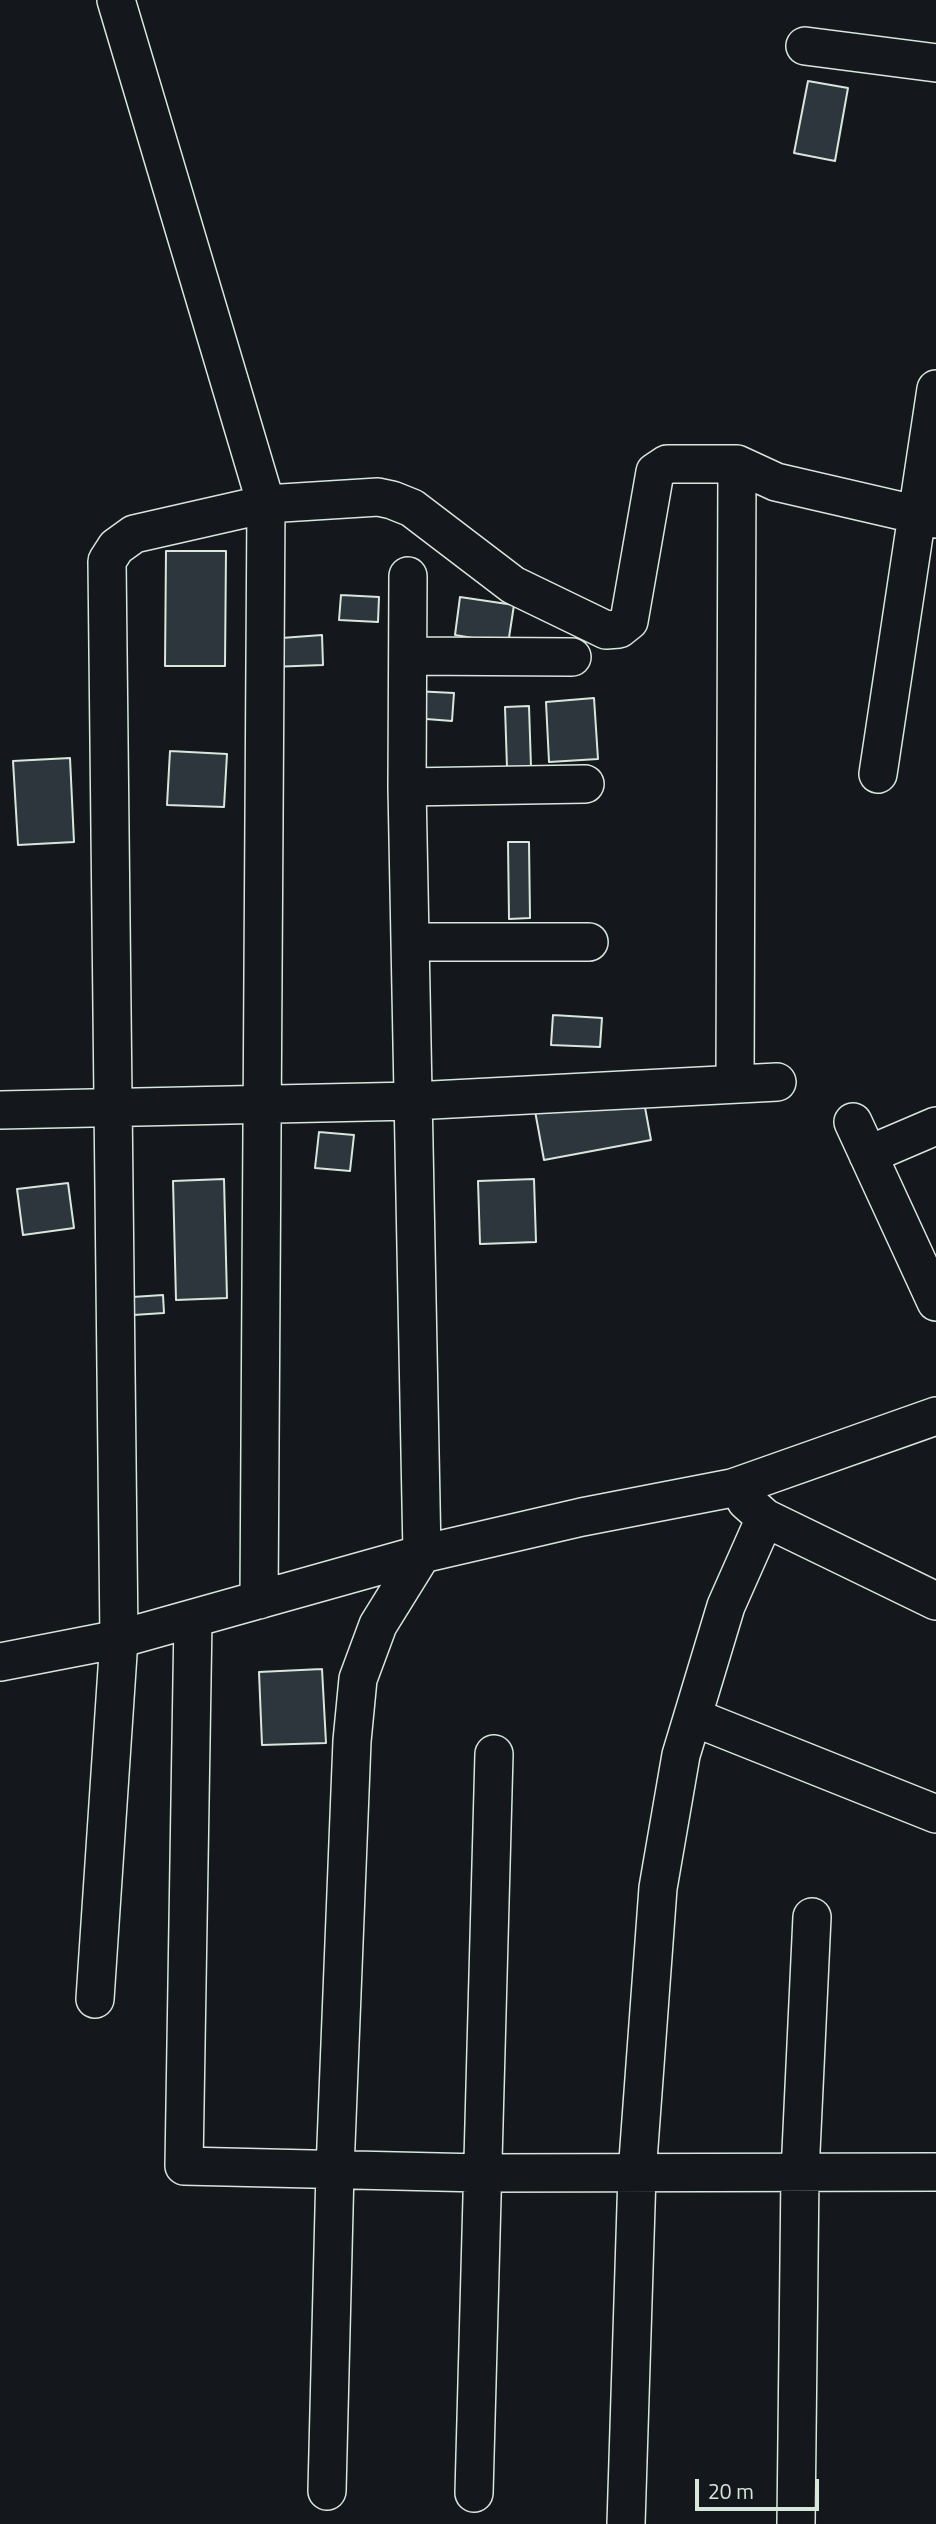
<!DOCTYPE html>
<style>
body{margin:0}
#map{position:relative;width:936px;height:2524px;overflow:hidden;background:#14181c;font-family:"Titillium Web",sans-serif}
canvas{display:block}
.scale{position:absolute;left:695px;top:2479px;width:124px;height:32px;box-sizing:border-box;border:4px solid #d8e6dc;border-top:0;padding-left:9px;font-size:21px;line-height:24px;white-space:nowrap;color:#d8e6dc;-webkit-text-stroke:5px #14181c;paint-order:stroke}
</style>
<div id="map">
<canvas width="936" height="2524"></canvas>
<div class="scale">20 m</div>
</div>
<script>
const context = document.querySelector('canvas').getContext('2d');
context.lineJoin = 'round';
function fill(path, color) { context.fillStyle = color; context.fill(path, 'evenodd'); }
const poly = rows => new Path2D(rows.map(r => 'M' + r).join(''));
function stroke(path, color, width, dash) { context.strokeStyle = color; context.lineWidth = width; context.lineCap = dash ? 'butt' : 'round'; context.setLineDash(dash || []); context.stroke(path); }
const building = poly([
 [808,81,848,88,835,161,794,153,808,81],
 [166,551,226,551,225,666,165,666,166,551],
 [341,595,379,597,378,622,339,620,341,595],
 [460,597,514,605,508,644,455,635,460,597],
 [322,635,323,665,270,667,268,639,322,635],
 [414,691,454,693,452,721,413,718,414,691],
 [594,698,598,759,549,762,546,702,594,698],
 [529,706,531,767,507,768,505,707,529,706],
 [170,751,227,754,224,807,167,805,170,751],
 [70,758,74,842,18,845,13,761,70,758],
 [508,842,529,842,530,918,509,919,508,842],
 [553,1015,602,1018,600,1047,551,1045,553,1015],
 [642,1091,651,1140,544,1160,535,1111,642,1091],
 [319,1132,354,1135,350,1171,315,1168,319,1132],
 [224,1179,227,1298,176,1300,173,1181,224,1179],
 [534,1179,536,1242,480,1244,478,1181,534,1179],
 [68,1183,74,1228,23,1235,17,1189,68,1183],
 [163,1295,164,1313,118,1316,117,1298,163,1295],
 [322,1669,326,1743,262,1745,259,1672,322,1669]
]);
const street = poly([
 [116,0,266,504,378,497,392,500,412,508,513,585,606,630,619,629,629,621,655,472,667,464,737,464,776,482,936,519],
 [805,46,936,63],
 [408,656,572,657],
 [878,774,936,389],
 [407,787,585,784],
 [410,942,589,942],
 [735,1084,737,464],
 [0,1110,413,1101,777,1082],
 [853,1122,936,1302],
 [868,1155,936,1126],
 [746,1501,765,1518,936,1601],
 [193,1619,184,2166,481,2173,936,2172],
 [0,1662,119,1639,422,1554,582,1517,732,1488,936,1416],
 [693,1717,936,1814],
 [95,1999,119,1639,107,561,116,547,134,534,266,504,259,1600],
 [327,2491,335,2170,352,1741,358,1679,378,1625,422,1554,407,787,408,576],
 [474,2493,494,1754],
 [626,2524,637,2174,658,1888,681,1755,726,1606,765,1518],
 [796,2524,800,2173,812,1917]
]);
fill(building, '#2c363c');
stroke(building, '#d8e6dc', 2);
stroke(street, '#d8e6dc', 40);
stroke(street, '#14181c', 37);
</script>
